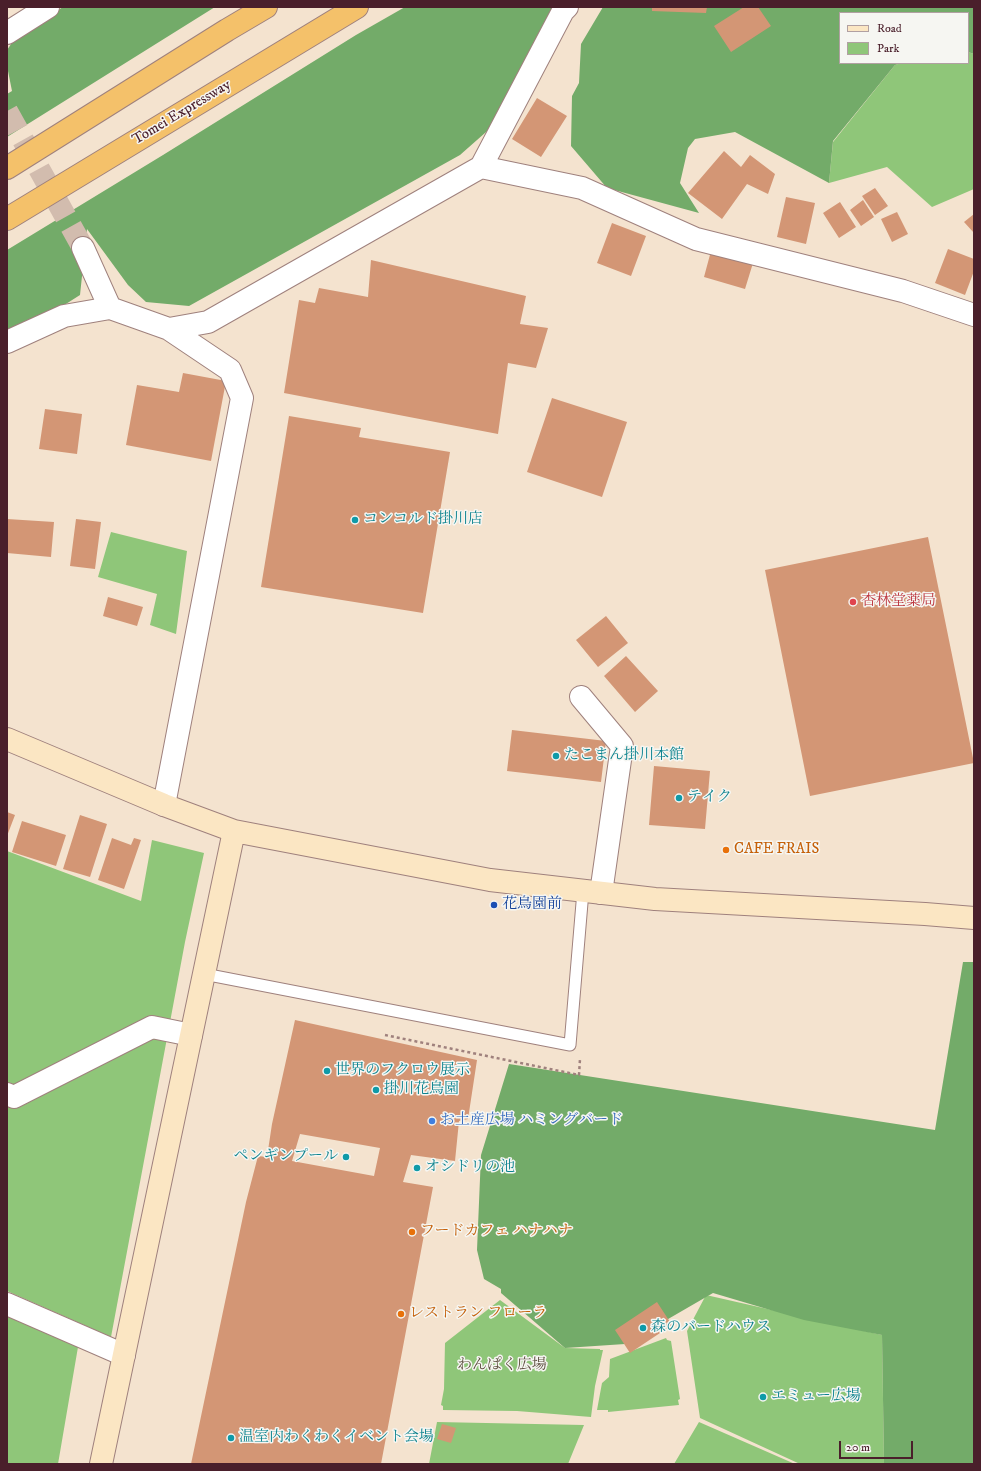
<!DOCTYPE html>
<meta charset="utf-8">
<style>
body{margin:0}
#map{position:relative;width:981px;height:1471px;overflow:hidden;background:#f4e3cf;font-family:"IM FELL DW Pica",serif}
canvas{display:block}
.frame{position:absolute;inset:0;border:8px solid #4a1f2b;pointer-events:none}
.legend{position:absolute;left:839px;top:12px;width:130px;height:52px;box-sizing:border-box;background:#f6f6f2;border:1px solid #b1a0a2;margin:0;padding:5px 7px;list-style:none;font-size:12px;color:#4a1f2b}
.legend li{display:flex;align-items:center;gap:8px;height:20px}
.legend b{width:20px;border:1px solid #b1a0a2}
.scale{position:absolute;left:839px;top:1441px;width:74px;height:18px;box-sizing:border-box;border:2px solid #4a1f2b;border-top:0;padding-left:5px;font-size:12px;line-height:14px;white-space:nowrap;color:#4a1f2b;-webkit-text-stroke:3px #f6f6f2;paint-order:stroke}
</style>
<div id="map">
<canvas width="981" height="1471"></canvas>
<div class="frame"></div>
<ul class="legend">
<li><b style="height:5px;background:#fbe6c3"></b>Road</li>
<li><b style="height:11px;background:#8fc679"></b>Park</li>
</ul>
<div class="scale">20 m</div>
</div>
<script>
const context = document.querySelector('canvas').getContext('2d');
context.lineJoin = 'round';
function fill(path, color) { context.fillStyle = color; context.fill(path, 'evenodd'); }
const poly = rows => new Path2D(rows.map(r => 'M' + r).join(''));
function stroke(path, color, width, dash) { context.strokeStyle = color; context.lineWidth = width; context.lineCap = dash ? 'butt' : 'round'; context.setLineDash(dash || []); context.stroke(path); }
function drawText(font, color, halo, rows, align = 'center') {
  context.font = font + ' "IM FELL DW Pica","Noto Serif JP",serif'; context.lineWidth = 3; context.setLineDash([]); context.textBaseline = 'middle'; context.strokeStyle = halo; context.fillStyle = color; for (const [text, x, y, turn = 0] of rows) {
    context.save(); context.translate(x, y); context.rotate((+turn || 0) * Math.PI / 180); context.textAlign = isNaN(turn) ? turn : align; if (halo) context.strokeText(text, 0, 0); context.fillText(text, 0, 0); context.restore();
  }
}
const green = poly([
 [968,52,974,54,974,189,932,207,887,167,829,183,833,142,895,65,902,63,968,63],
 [111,532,187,551,176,634,150,625,157,594,98,577],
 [152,840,204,853,185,942,111,1337,7,1291,7,851,141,901],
 [706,1295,882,1335,884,1464,800,1464,700,1418,687,1331],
 [500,1300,565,1348,600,1349,600,1350,603,1350,595,1386,591,1417,517,1411,443,1410,443,1406,441,1405,444,1389,445,1343],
 [7,1316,78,1347,58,1464,7,1464],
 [666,1338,667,1340,671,1341,680,1399,678,1400,679,1405,608,1412,608,1410,597,1410,602,1383,609,1377,610,1359],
 [437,1422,584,1425,568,1464,429,1464],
 [699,1422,795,1464,674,1464]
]);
const forest = poly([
 [63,7,215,7,7,137,7,94,12,91,7,66,7,50,16,37],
 [405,7,557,7,494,125,460,155,189,306,146,302,128,285,87,229,80,295,58,309,7,332,7,250,163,155,356,35],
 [603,7,974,7,974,54,968,52,968,13,840,13,840,63,902,63,895,65,833,141,829,183,735,132,695,139,688,148,680,183,699,213,607,188,571,146,572,96,579,83,581,44],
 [963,962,974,962,974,1464,884,1464,882,1335,804,1320,713,1293,625,1344,565,1348,501,1293,501,1289,484,1279,477,1250,481,1155,509,1064,935,1130]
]);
const building = poly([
 [652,7,707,7,706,13,652,11],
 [744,7,758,7,771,26,731,52,714,26],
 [537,98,567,116,541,157,512,139],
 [724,151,741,167,750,155,775,174,768,194,747,184,722,219,688,193],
 [875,188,888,206,875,215,862,196],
 [786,197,815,203,806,244,777,237],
 [863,200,874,217,861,226,850,210],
 [840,202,856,227,839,238,823,213],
 [897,212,908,234,892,242,881,219],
 [974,214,974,233,964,222],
 [612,223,646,236,631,276,597,263],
 [948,249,974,259,974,271,965,295,935,283],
 [711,251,753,263,745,289,704,277],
 [371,260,526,296,520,324,548,328,536,368,508,363,498,434,284,393,299,300,315,303,319,288,368,297],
 [183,373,226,381,211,461,126,445,137,385,179,392],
 [552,398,627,422,602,497,527,472],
 [45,409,82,414,77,454,39,449],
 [289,416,361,428,359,437,450,452,423,613,261,587],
 [7,519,54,522,51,557,7,553],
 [76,519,101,522,95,569,70,566],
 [928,537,974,763,810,796,765,570],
 [108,597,143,607,137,626,103,616],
 [606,616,628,643,598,667,576,640],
 [626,656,658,691,635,712,604,676],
 [512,730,606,741,601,782,507,771],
 [654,766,710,771,705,829,649,825],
 [7,812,15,815,7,836],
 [80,815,107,824,90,877,63,869],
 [22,821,66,835,56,866,12,852],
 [112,838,131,845,134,838,141,840,124,889,98,880],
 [295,1020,477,1060,468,1119,459,1121,455,1161,411,1155,403,1182,433,1187,381,1464,191,1464,246,1202,258,1156,267,1157,272,1124],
 [300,1134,380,1148,374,1176,292,1161],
 [657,1302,672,1325,630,1353,615,1330],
 [442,1424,456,1428,451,1443,437,1439]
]);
const streetTunnel = poly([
 [7,111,83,248]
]);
const path = poly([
 [385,1035,579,1075,580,1059]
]);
const lane = poly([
 [204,974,570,1045,583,891]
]);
const street = poly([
 [7,33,48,7],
 [481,167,582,188,696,239,903,291,974,315],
 [83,248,110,308],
 [7,342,64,316,110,308,169,329,208,322,481,167,563,11,567,7],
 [581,697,622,746,601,893],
 [164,805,242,398,230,370,169,329],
 [7,1094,14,1097,152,1027,191,1035],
 [7,1304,124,1355]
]);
const secondary = poly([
 [7,739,164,805,234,831,490,880,655,899,925,914,974,918],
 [101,1464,234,831]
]);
const highway = poly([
 [7,168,227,30,266,7],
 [7,219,357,7]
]);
const markers = [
 [355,520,4,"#0f9aa8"],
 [853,602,4,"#e0444e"],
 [556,756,4,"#0f9aa8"],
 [679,798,4,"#0f9aa8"],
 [726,850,4,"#e8710a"],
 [494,905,4,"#1a4fb4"],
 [327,1071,4,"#0f9aa8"],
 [376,1090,4,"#0f9aa8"],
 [432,1121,4,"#3f7fe0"],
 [346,1157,4,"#0f9aa8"],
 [417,1168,4,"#0f9aa8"],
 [412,1232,4,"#e8710a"],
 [401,1314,4,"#e8710a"],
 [643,1328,4,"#0f9aa8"],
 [763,1397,4,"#0f9aa8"],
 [231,1438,4,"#0f9aa8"]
];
const streetNames = [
 ["Tomei Expressway",182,113,-31]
];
const cultureNames = [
 ["コンコルド掛川店",363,520],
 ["たこまん掛川本館",564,756],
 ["テイク",687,798],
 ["世界のフクロウ展示",335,1071],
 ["掛川花鳥園",384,1090],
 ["ペンギンプール",338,1157,"right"],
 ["オシドリの池",425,1168],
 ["森のバードハウス",651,1328],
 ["エミュー広場",771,1397],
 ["温室内わくわくイベント会場",239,1438]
];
const healthNames = [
 ["杏林堂薬局",861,602]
];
const foodNames = [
 ["CAFE FRAIS",734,850],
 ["フードカフェ ハナハナ",420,1232],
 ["レストラン フローラ",409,1314]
];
const transitNames = [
 ["花鳥園前",502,905]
];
const shopNames = [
 ["お土産広場 ハミングバード",440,1121]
];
const parkNames = [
 ["わんぱく広場",502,1366]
];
fill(green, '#8fc679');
fill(forest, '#73ab69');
fill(building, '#d39675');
stroke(streetTunnel, '#d2bcae', 22, [22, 11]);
stroke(lane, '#9f817d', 13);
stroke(street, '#9f817d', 24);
stroke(secondary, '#9f817d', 24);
stroke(highway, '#9f817d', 24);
stroke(path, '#9f817d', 2.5, [3, 3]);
stroke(lane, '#fff', 11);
stroke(street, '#fff', 22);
stroke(secondary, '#fbe6c3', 22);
stroke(highway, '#f4c16a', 22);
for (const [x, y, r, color] of markers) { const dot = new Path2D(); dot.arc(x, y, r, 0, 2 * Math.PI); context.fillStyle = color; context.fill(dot); stroke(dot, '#f6f6f2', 1.5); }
drawText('15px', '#4a1f2b', '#f6f6f2', streetNames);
drawText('15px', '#0d838f', '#f6f6f2', cultureNames, 'left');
drawText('15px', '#be3a42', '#f6f6f2', healthNames, 'left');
drawText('15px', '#c56008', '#f6f6f2', foodNames, 'left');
drawText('15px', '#164399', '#f6f6f2', transitNames, 'left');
drawText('15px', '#366cbe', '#f6f6f2', shopNames, 'left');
drawText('15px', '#5f5142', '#f6f6f2', parkNames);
</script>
